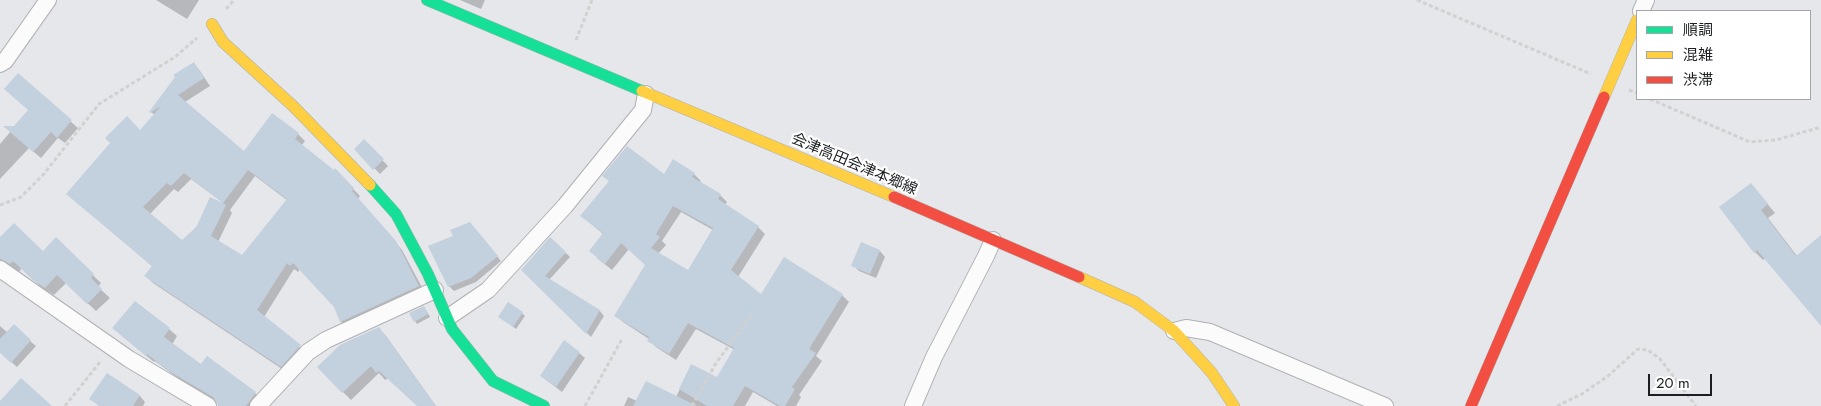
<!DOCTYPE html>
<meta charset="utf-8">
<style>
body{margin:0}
#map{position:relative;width:1821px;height:406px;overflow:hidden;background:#e5e7ea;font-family:Jost,"Noto Sans JP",sans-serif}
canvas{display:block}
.legend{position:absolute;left:1636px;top:10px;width:175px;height:90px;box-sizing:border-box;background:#fff;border:1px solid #a4a5a6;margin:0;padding:6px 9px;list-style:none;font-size:15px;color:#1c1e20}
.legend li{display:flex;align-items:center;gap:10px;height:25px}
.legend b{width:25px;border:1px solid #a4a5a6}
.scale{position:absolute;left:1648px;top:374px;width:64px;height:22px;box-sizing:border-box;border:2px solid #1c1e20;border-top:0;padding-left:6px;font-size:15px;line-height:18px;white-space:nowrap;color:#1c1e20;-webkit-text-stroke:4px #fff;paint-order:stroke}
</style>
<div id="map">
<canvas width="1821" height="406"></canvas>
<ul class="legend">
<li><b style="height:6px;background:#16e098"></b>順調</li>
<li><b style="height:6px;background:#ffcf43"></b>混雑</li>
<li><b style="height:6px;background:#f24e42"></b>渋滞</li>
</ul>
<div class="scale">20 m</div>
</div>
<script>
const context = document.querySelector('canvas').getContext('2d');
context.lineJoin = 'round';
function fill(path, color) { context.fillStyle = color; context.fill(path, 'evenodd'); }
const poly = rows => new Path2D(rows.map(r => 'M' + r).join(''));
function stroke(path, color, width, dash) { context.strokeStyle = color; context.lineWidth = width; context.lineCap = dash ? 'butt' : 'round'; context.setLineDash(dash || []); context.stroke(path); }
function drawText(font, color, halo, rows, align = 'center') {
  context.font = font + ' Jost,"Noto Sans JP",sans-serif'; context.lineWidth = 4.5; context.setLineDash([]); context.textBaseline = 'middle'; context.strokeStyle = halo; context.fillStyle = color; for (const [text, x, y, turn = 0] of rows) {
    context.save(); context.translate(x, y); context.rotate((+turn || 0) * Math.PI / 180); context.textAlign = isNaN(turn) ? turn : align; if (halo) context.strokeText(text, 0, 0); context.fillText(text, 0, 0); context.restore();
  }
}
const shadow = poly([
 [156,0,199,0,187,19],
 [460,0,485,0,481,9],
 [194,64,200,71,210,86,185,102,244,153,298,134,305,141,301,146,334,171,335,170,360,196,358,199,402,250,425,293,348,329,341,322,335,307,300,269,298,272,294,269,264,317,307,353,288,373,153,283,146,276,153,267,75,200,155,115,151,112],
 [255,176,287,200,243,257,218,242,232,213,230,210],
 [191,179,222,202,182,241,150,214,174,189,178,192],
 [18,75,78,128,65,143,58,138,41,158,29,148,0,179,0,144,29,110],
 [364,141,388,166,380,174,356,149],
 [694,174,701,181,699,183,720,195,727,202,725,205,758,227,765,234,738,277,762,296,842,295,849,302,816,356,822,361,799,395,801,397,796,406,777,406,753,392,745,406,624,406,628,397,637,401,676,397,691,366,718,379,735,350,696,329,676,360,656,347,649,340,649,339,623,322,616,315,647,266,629,249,612,270,597,258,603,234,582,216,664,176],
 [681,212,713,230,688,272,658,254,666,245,662,241],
 [1751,184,1775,213,1768,218,1797,256,1821,236,1821,324,1766,258,1763,260,1755,252],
 [474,228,501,261,476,282,454,291,449,286,454,237],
 [0,239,43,252,56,239,101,283,98,287,110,298,96,311,66,283,54,295,42,288,22,268,19,272,0,262],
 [880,251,885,257,876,278,859,271,853,265],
 [566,253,570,257,549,280,600,311,604,316,591,337,522,270],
 [426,310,430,317,417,324,415,321],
 [522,313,525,316,516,329,503,319],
 [0,326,8,333,30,341,36,346,17,367,0,352],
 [378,328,386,336,436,406,418,406,388,378,385,380,379,373,351,400,318,367],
 [169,329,177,336,172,345,201,366,207,357,255,393,263,401,259,406,218,406,218,402,179,379,155,361,154,362,122,336],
 [579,353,585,358,562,392,541,376],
 [107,374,140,396,145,402,143,406,99,406,97,404,91,399]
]);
const building = poly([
 [194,62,204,78,178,95,244,151,272,113,299,133,295,139,334,170,335,168,354,188,352,191,396,241,419,286,340,322,334,307,293,263,290,266,287,263,257,310,301,345,281,367,144,276,152,266,66,194,110,143,105,138,127,116,140,130,161,106,150,113,149,112,175,77,173,75],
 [248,170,287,199,242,255,211,236,226,205,223,203],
 [184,173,223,203,210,197,196,228,182,240,143,207,167,183,171,186],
 [18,73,72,120,57,138,51,132,33,152,3,126,14,126,28,110,4,89],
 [364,139,384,159,373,170,354,149],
 [627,146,664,174,673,159,695,173,692,177,721,194,718,199,759,226,731,270,761,294,784,257,843,294,809,349,816,353,792,387,795,389,785,406,780,406,745,386,733,406,707,406,679,389,691,364,717,377,734,348,688,323,669,354,647,341,649,337,614,316,645,265,621,243,605,264,589,251,603,233,580,216,609,181,602,176],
 [673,206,713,228,688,270,651,248,660,237,656,234],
 [1751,183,1768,204,1761,210,1796,256,1821,235,1821,326,1757,250,1754,253,1719,207],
 [470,222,498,256,471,278,448,287,428,246,453,236,450,230],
 [14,223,43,251,56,237,94,274,91,278,102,289,87,304,57,275,45,288,33,280,13,261,10,264,0,259,0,237],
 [550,237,566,252,545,276,600,310,586,334,521,270],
 [861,242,880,250,870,274,851,266],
 [135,301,170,328,164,337,201,364,207,356,256,392,246,406,219,406,213,397,169,371,147,354,146,356,112,328],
 [508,302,523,312,513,327,498,317],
 [424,306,428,314,414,322,409,313],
 [14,324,31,340,11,363,0,353,0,339],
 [379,327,436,406,417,406,379,371,376,373,371,366,342,393,317,367,340,345],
 [564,340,580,352,556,387,540,376],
 [107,373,140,395,133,406,100,406,89,399],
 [21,378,52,406,0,406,0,401],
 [646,381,697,406,633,406]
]);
const path = poly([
 [1417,0,1591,74],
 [226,9,234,0],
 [576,40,592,0],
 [1629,90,1637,93],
 [1650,99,1750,142,1776,140,1821,127],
 [0,205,21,197,43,175,99,104,175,57,197,38],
 [65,406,100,362],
 [585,406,622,339],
 [692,406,716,363,751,316],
 [1557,406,1582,394,1608,376,1638,349,1648,350,1660,359,1696,406]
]);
const street = poly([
 [1641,11,1646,0],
 [0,64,5,61,48,0],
 [0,269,129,359,208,406],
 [447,318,488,290,565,206,643,110,646,94],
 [1174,331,1186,328,1210,332,1385,406],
 [258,406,308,352,326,340,435,290],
 [913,406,934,357,986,256,993,240]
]);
const fast = poly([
 [427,0,642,91],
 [370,185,396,214,428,274,452,329,493,381,544,406]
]);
const slow = poly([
 [212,24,223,42,293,106,370,185],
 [642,91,894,197],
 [1604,97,1637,20],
 [1079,277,1135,302,1174,331,1212,373,1234,406]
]);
const jam = poly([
 [894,197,1079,277],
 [1471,406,1604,97]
]);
const streetNames = [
 ["会津高田会津本郷線",854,165,23]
];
fill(shadow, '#0003');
fill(building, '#c3d0dd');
stroke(street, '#afb1b3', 18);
stroke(fast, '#afb1b3', 12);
stroke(slow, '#afb1b3', 12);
stroke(jam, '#afb1b3', 12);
stroke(path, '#d1d1d1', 3, [4, 2.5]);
stroke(street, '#fbfbfc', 16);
stroke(fast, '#16e098', 11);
stroke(slow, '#ffcf43', 11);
stroke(jam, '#f24e42', 11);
drawText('15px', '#1c1e20', '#fff', streetNames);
</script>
